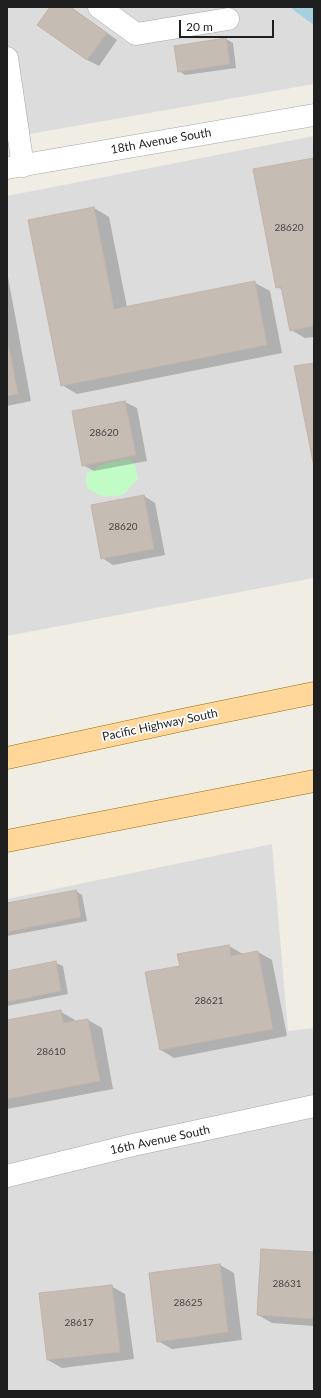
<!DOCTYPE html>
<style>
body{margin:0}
#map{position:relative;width:321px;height:1398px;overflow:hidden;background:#f0ede5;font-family:Lato,sans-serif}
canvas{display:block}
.frame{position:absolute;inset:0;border:8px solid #1f1f1f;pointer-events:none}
.scale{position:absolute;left:179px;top:20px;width:95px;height:18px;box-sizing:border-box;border:2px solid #1f1f1f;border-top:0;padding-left:5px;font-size:12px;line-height:14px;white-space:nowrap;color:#1f1f1f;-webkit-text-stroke:3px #fff;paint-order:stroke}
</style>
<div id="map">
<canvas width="321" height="1398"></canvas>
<div class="frame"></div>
<div class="scale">20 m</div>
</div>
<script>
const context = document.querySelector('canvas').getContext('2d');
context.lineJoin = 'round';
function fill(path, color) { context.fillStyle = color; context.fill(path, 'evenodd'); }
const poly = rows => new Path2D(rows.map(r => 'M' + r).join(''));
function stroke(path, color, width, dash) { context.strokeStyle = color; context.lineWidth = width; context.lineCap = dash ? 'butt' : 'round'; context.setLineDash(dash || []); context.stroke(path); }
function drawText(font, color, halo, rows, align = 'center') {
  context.font = font + ' Lato,sans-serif'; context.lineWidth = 3.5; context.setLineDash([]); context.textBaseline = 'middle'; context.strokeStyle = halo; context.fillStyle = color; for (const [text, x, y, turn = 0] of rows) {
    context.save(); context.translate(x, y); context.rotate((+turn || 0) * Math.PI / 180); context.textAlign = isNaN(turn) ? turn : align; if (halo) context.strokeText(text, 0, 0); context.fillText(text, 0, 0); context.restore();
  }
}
const residential = poly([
 [7,7,314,7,314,84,7,138],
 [314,136,314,578,7,636,7,196],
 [272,844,288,1031,314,1028,314,1391,7,1391,7,899]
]);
const park = poly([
 [129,459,135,465,138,479,123,495,103,497,88,489,86,482,87,473,106,463]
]);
const water = poly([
 [294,7,314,7,314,25,292,9]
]);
const shadow = poly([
 [51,7,71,7,117,40,99,66,87,60,39,25],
 [226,39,233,43,236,68,185,75,179,71],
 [314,159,314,337,305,338,291,330,283,290,277,287],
 [94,208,109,217,127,307,255,283,270,291,282,353,77,394,62,385],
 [7,272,31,401,7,406],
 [125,402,137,408,147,461,94,471,83,465,73,412],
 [144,496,155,503,165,555,113,565,102,558],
 [76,891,82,895,87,921,7,936,7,904],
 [229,946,243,954,258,952,272,960,287,1036,174,1058,161,1050,181,967],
 [56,963,63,966,68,994,7,1006,7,972],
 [61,1012,75,1020,75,1022,88,1020,102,1028,113,1089,7,1109,7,1021],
 [314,1253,314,1326,272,1323,258,1315],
 [220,1265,234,1273,242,1340,172,1349,158,1341],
 [111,1286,125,1294,134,1359,62,1368,48,1360]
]);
const building = poly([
 [50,7,70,7,107,33,87,60,37,25,50,7],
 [226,38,230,64,178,72,174,46,226,38],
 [314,158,314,326,290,331,281,287,276,288,253,169,314,158],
 [94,207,114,309,255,281,267,345,61,386,28,220,94,207],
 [7,336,18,394,7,396,7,336],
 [314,363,314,467,294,366,314,363],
 [125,401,136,455,82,466,72,411,125,401],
 [144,495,154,549,101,559,91,505,144,495],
 [76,890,81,917,7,932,7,903,76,890],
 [229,945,231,956,258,951,273,1029,160,1050,145,972,180,966,177,954,229,945],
 [56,961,61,991,7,1002,7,971,56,961],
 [61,1010,63,1023,88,1019,100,1081,7,1099,7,1020,61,1010],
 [261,1249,314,1252,314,1319,257,1315,261,1249],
 [220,1264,228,1332,157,1342,149,1273,220,1264],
 [112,1285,120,1352,47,1360,39,1293,112,1285]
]);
const minor = poly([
 [99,7,136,34,228,19],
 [7,58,23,166],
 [7,168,314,115],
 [7,1176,133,1145,314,1106]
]);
const major = poly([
 [7,758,187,719,314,693],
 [7,841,314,781]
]);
const numberNames = [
 ["28620",289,228],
 ["28620",104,433],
 ["28620",123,527],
 ["28621",209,1001],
 ["28610",51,1052],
 ["28631",287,1284],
 ["28625",188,1303],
 ["28617",79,1323]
];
const streetNames = [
 ["18th Avenue South",161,141,-10],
 ["Pacific Highway South",160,725,-12],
 ["16th Avenue South",160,1140,-12]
];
fill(residential, '#dddcdc');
fill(park, '#c1fcc7');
fill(water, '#a4d0e0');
fill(shadow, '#0003');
fill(building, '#c5bcb4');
stroke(building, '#c3b4a7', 1);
stroke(minor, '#a6a6a6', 23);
stroke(major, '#9a6d00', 23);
stroke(minor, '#fff', 22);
stroke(major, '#ffd79b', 22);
drawText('10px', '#484644', null, numberNames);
drawText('12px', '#1f1f1f', '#fff', streetNames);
</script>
